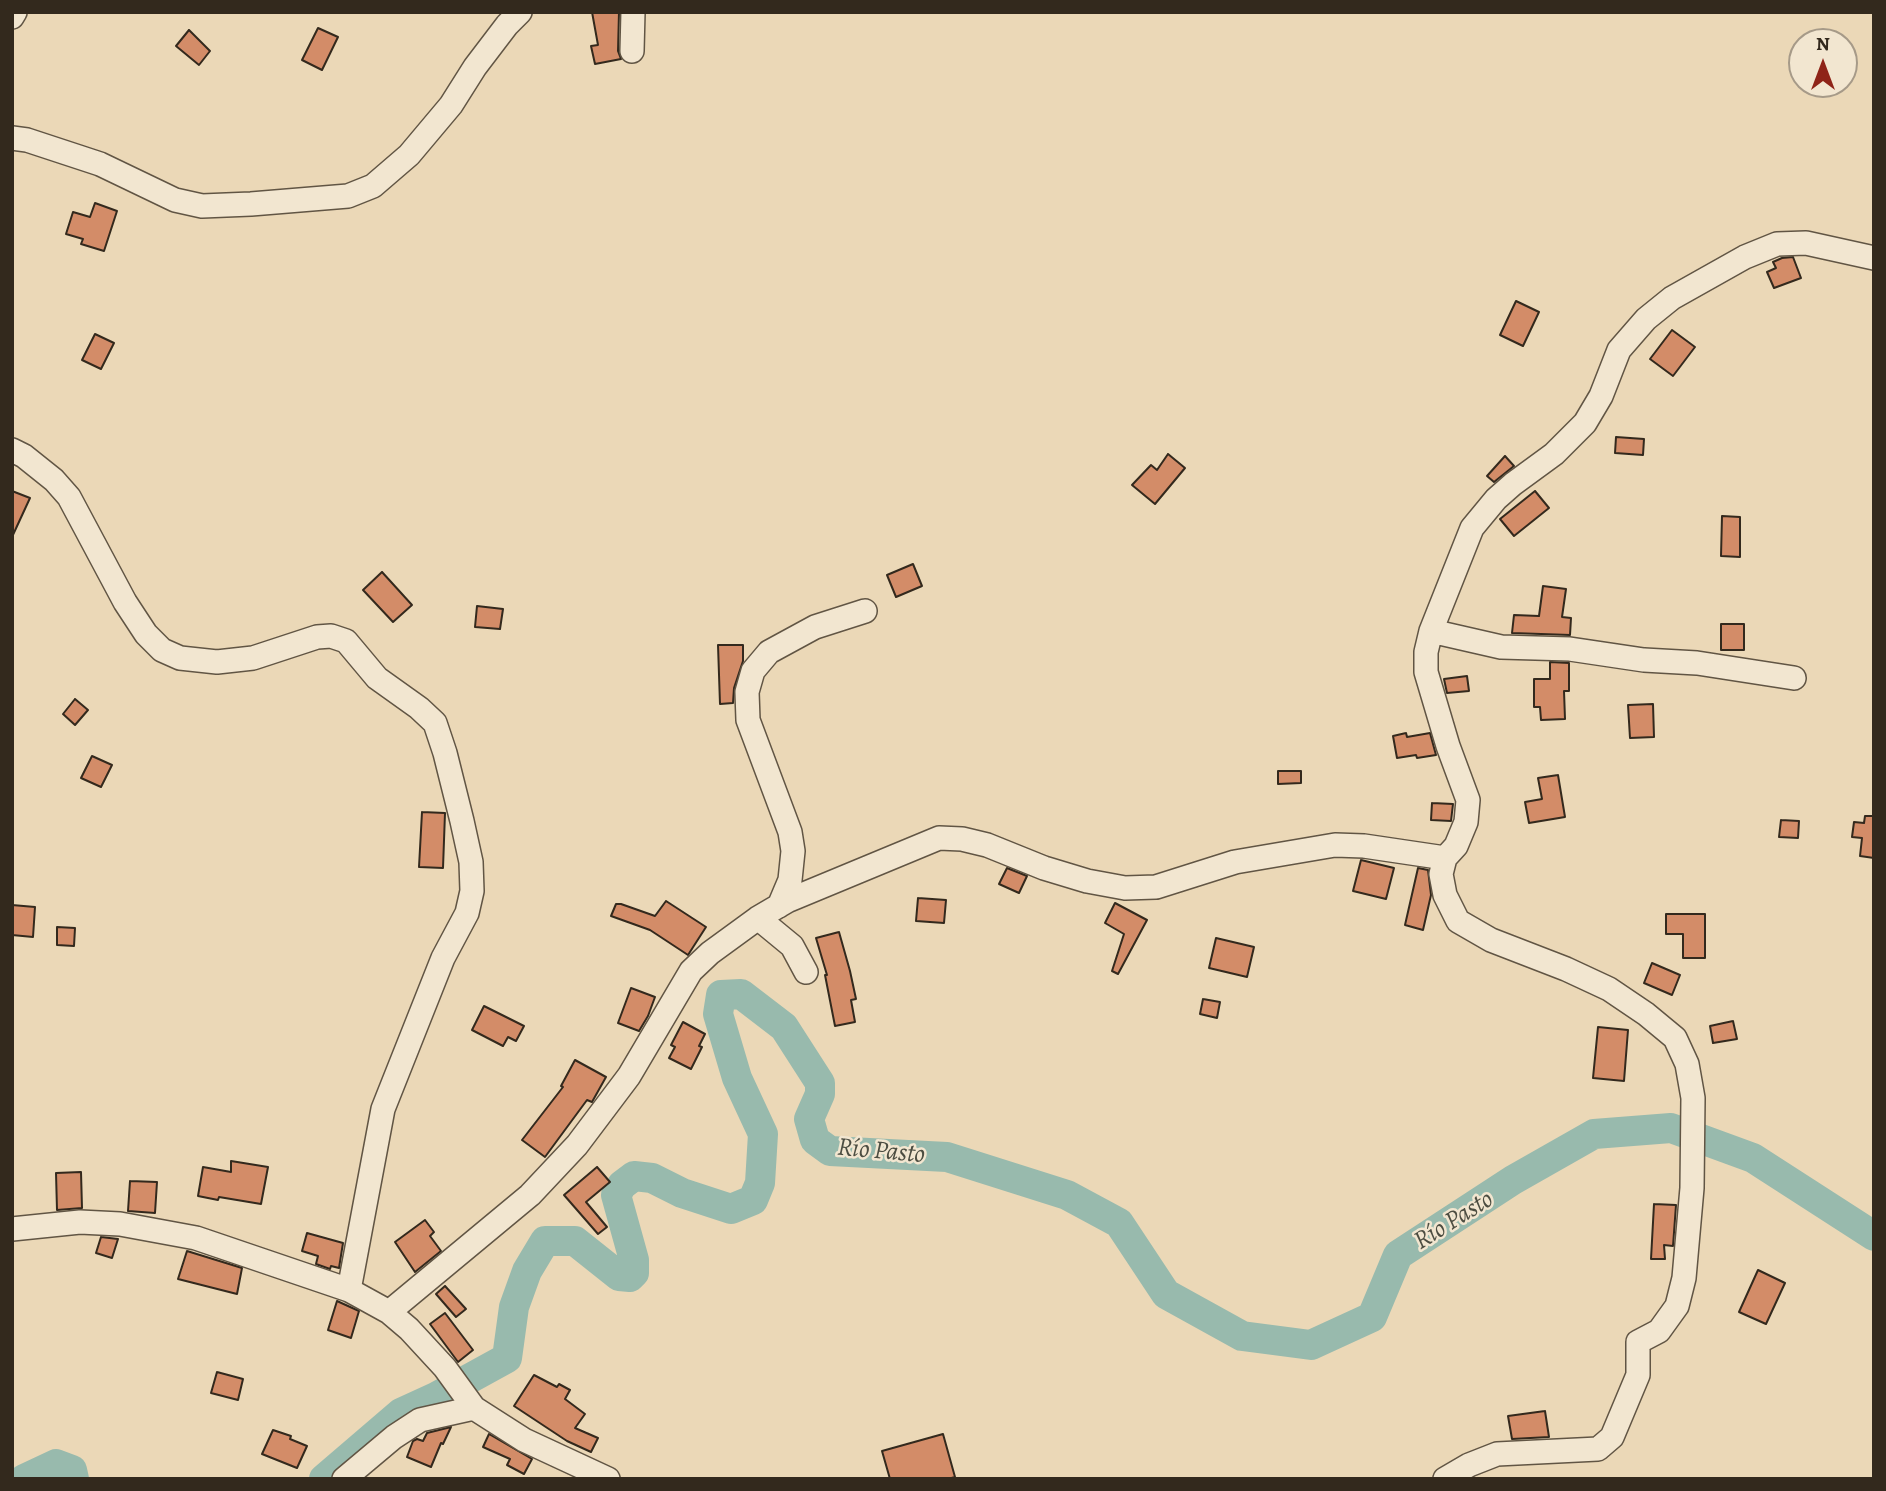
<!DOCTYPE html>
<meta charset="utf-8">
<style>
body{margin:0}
#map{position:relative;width:1886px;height:1491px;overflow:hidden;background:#ebd8b7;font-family:Alegreya,serif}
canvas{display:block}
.frame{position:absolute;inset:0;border:14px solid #33291d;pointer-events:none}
.north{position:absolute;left:1788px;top:28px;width:70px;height:70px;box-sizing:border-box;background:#f2e6d0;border:2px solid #a69a88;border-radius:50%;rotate:0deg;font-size:19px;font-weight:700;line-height:28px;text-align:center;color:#33291d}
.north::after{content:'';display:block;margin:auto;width:24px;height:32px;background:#8f2418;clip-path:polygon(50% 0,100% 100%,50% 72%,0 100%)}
</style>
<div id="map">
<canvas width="1886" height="1491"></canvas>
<div class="frame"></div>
<div class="north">N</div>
</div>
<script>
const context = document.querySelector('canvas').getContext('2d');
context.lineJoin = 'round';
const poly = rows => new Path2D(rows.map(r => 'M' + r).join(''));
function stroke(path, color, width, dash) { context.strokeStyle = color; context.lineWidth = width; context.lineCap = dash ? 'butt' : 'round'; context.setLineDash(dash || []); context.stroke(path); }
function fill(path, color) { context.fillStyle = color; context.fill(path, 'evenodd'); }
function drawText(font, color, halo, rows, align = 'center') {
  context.font = font + ' Alegreya,serif'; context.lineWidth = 5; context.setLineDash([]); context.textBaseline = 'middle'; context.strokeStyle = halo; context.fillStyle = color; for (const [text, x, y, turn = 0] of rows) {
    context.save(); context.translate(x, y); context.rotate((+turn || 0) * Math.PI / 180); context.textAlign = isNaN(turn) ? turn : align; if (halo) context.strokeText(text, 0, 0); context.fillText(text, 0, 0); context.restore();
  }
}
const river = poly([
 [24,1479,56,1464,72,1470,74,1479],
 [324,1479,401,1413,436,1397,507,1358,514,1307,527,1271,545,1241,575,1241,619,1276,630,1277,634,1273,634,1260,616,1195,622,1185,634,1176,652,1178,682,1193,731,1209,753,1200,760,1183,763,1134,737,1078,718,1014,721,995,741,994,784,1027,820,1083,820,1094,809,1119,815,1140,830,1151,947,1157,1067,1195,1119,1223,1166,1294,1242,1336,1311,1345,1372,1317,1398,1255,1513,1180,1594,1134,1671,1128,1753,1158,1874,1236]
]);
const building = poly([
 [592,12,619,12,618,51,621,59,595,64,591,46,598,45,592,12],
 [318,28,338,37,322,70,302,60,318,28],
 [189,30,210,51,199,65,176,46,189,30],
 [95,203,117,211,104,251,81,244,83,239,66,234,73,212,90,217,95,203],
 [1793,257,1801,278,1774,288,1767,272,1776,268,1773,262,1782,258,1793,257],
 [1516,301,1539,312,1523,346,1500,335,1516,301],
 [1672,330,1695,347,1673,376,1650,359,1672,330],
 [95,334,114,343,101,369,82,360,95,334],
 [1616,437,1644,439,1643,455,1615,453,1616,437],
 [1168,454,1185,468,1155,504,1132,485,1151,465,1157,470,1168,454],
 [1505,456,1514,466,1494,482,1487,476,1505,456],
 [12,491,30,498,12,537,12,491],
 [1535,491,1549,508,1514,536,1500,519,1535,491],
 [1722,516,1740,517,1740,557,1721,556,1722,516],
 [913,564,922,586,896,597,887,575,913,564],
 [382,572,412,605,393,622,363,590,382,572],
 [1543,586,1566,589,1562,617,1571,618,1570,635,1512,633,1514,615,1539,616,1543,586],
 [477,606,503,609,500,629,475,627,477,606],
 [1721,624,1744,624,1744,650,1721,650,1721,624],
 [718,645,743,645,743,661,734,688,733,703,720,704,718,645],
 [1550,662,1569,663,1569,691,1564,691,1565,719,1541,720,1540,707,1534,707,1534,679,1550,679,1550,662],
 [1467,676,1469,691,1447,693,1444,679,1467,676],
 [75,699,88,710,75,725,63,714,75,699],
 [1653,704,1654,737,1630,738,1628,705,1653,704],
 [1406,733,1407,737,1430,733,1436,755,1417,758,1416,755,1397,758,1393,736,1406,733],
 [92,756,112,765,101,787,81,778,92,756],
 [1278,771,1301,771,1301,783,1278,784,1278,771],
 [1558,775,1565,817,1529,823,1525,802,1542,799,1538,778,1558,775],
 [1432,803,1453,804,1451,821,1431,820,1432,803],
 [422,812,445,813,443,868,419,867,422,812],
 [1865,816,1874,816,1874,858,1860,856,1862,838,1852,837,1854,822,1864,823,1865,816],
 [1781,820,1799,821,1798,838,1779,837,1781,820],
 [1361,860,1394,868,1386,899,1353,891,1361,860],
 [1007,868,1027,876,1019,893,999,884,1007,868],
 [1418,868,1428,870,1431,895,1423,930,1405,925,1418,868],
 [918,898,946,900,944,923,916,921,918,898],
 [666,901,706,927,688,955,650,930,611,916,616,904,621,904,655,916,666,901],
 [1115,903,1147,920,1118,974,1112,971,1124,934,1105,923,1115,903],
 [12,905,35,907,33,937,12,935,12,905],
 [1666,914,1705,914,1705,958,1683,958,1683,934,1666,934,1666,914],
 [57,927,75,928,74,946,57,945,57,927],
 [839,932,850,971,856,999,851,1000,855,1022,835,1026,825,975,827,975,816,938,839,932],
 [1216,938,1254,947,1247,977,1209,968,1216,938],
 [1652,963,1680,975,1672,995,1644,983,1652,963],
 [631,988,655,997,648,1016,639,1031,618,1023,631,988],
 [1203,999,1220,1002,1217,1018,1200,1014,1203,999],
 [484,1006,524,1026,516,1041,508,1037,503,1046,472,1030,484,1006],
 [1733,1021,1737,1039,1713,1043,1710,1026,1733,1021],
 [683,1022,705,1034,699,1046,702,1047,691,1069,669,1058,675,1047,671,1045,683,1022],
 [1598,1027,1628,1030,1624,1081,1593,1078,1598,1027],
 [575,1060,606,1077,592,1102,587,1100,545,1157,522,1140,563,1087,561,1086,575,1060],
 [231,1161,268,1167,261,1204,219,1197,218,1200,198,1196,203,1167,231,1172,231,1161],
 [597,1167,610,1182,586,1202,607,1227,598,1234,564,1195,597,1167],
 [81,1172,82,1208,57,1210,56,1173,81,1172],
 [130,1181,157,1182,155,1213,128,1211,130,1181],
 [1654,1204,1676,1205,1673,1246,1664,1245,1665,1259,1651,1259,1654,1204],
 [425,1220,434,1232,430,1236,441,1251,415,1272,395,1242,425,1220],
 [307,1233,343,1243,339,1268,331,1266,330,1269,316,1264,318,1256,302,1251,307,1233],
 [101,1237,118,1239,112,1258,96,1253,101,1237],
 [187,1251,242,1268,237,1294,178,1279,187,1251],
 [1758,1270,1785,1283,1766,1324,1739,1312,1758,1270],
 [445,1286,466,1309,456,1317,436,1294,445,1286],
 [337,1301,359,1311,351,1338,328,1330,337,1301],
 [445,1313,473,1350,458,1362,430,1324,445,1313],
 [217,1372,243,1379,238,1400,211,1393,217,1372],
 [534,1375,557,1387,559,1384,570,1390,565,1399,585,1414,575,1428,598,1438,591,1452,567,1441,514,1406,534,1375],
 [1545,1411,1549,1437,1512,1439,1508,1416,1545,1411],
 [451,1427,443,1444,441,1443,431,1467,407,1457,413,1441,417,1439,423,1441,427,1433,451,1427],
 [273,1430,291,1436,290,1439,307,1446,297,1468,262,1454,273,1430],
 [489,1434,532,1459,524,1474,507,1465,510,1459,483,1447,489,1434],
 [943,1434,955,1477,948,1479,890,1479,882,1451,943,1434]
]);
const minor = poly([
 [12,17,15,12],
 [632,51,633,12],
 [12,138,27,140,100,164,175,200,202,206,251,204,348,196,373,186,409,155,451,105,475,67,507,25,520,12],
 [12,450,24,456,54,480,69,497,125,602,146,634,162,650,180,658,217,662,253,658,317,637,331,636,346,641,377,678,419,708,435,723,445,753,462,821,471,862,472,891,467,913,443,958,383,1109,349,1290],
 [1431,631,1501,647,1570,649,1644,660,1697,663,1794,678],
 [779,906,790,880,793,851,790,832,748,720,747,692,753,671,769,652,815,627,865,611],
 [758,918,792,946,806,972],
 [12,1229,80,1222,120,1224,196,1238,349,1290,389,1312,409,1329,445,1368,474,1408,524,1440,608,1479],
 [389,1312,530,1195,577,1145,629,1076,691,971,710,953,758,918,787,901,939,838,962,839,987,845,1044,868,1087,881,1125,888,1156,887,1235,862,1335,845,1364,846,1445,858],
 [344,1479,394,1437,420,1420,474,1408],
 [1445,1479,1469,1465,1497,1454,1598,1449,1612,1437,1638,1375,1638,1342,1659,1331,1677,1306,1684,1278,1692,1188,1693,1098,1687,1064,1675,1038,1646,1014,1609,989,1566,969,1491,940,1458,921,1445,895,1441,874,1445,858,1456,846,1466,822,1468,800,1448,746,1426,672,1426,652,1431,631,1472,528,1496,499,1513,484,1554,454,1585,423,1601,396,1619,350,1646,319,1672,298,1745,257,1777,244,1806,243,1874,258]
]);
const waterNames = [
 ["Río Pasto",881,1152,5],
 ["Río Pasto",1454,1221,-32]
];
stroke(river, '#98baad', 30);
fill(building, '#d38c68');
stroke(building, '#33291d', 2);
stroke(minor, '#615544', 26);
stroke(minor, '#f2e6d0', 23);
drawText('italic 26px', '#4c4d41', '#f2e6d0', waterNames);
</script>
